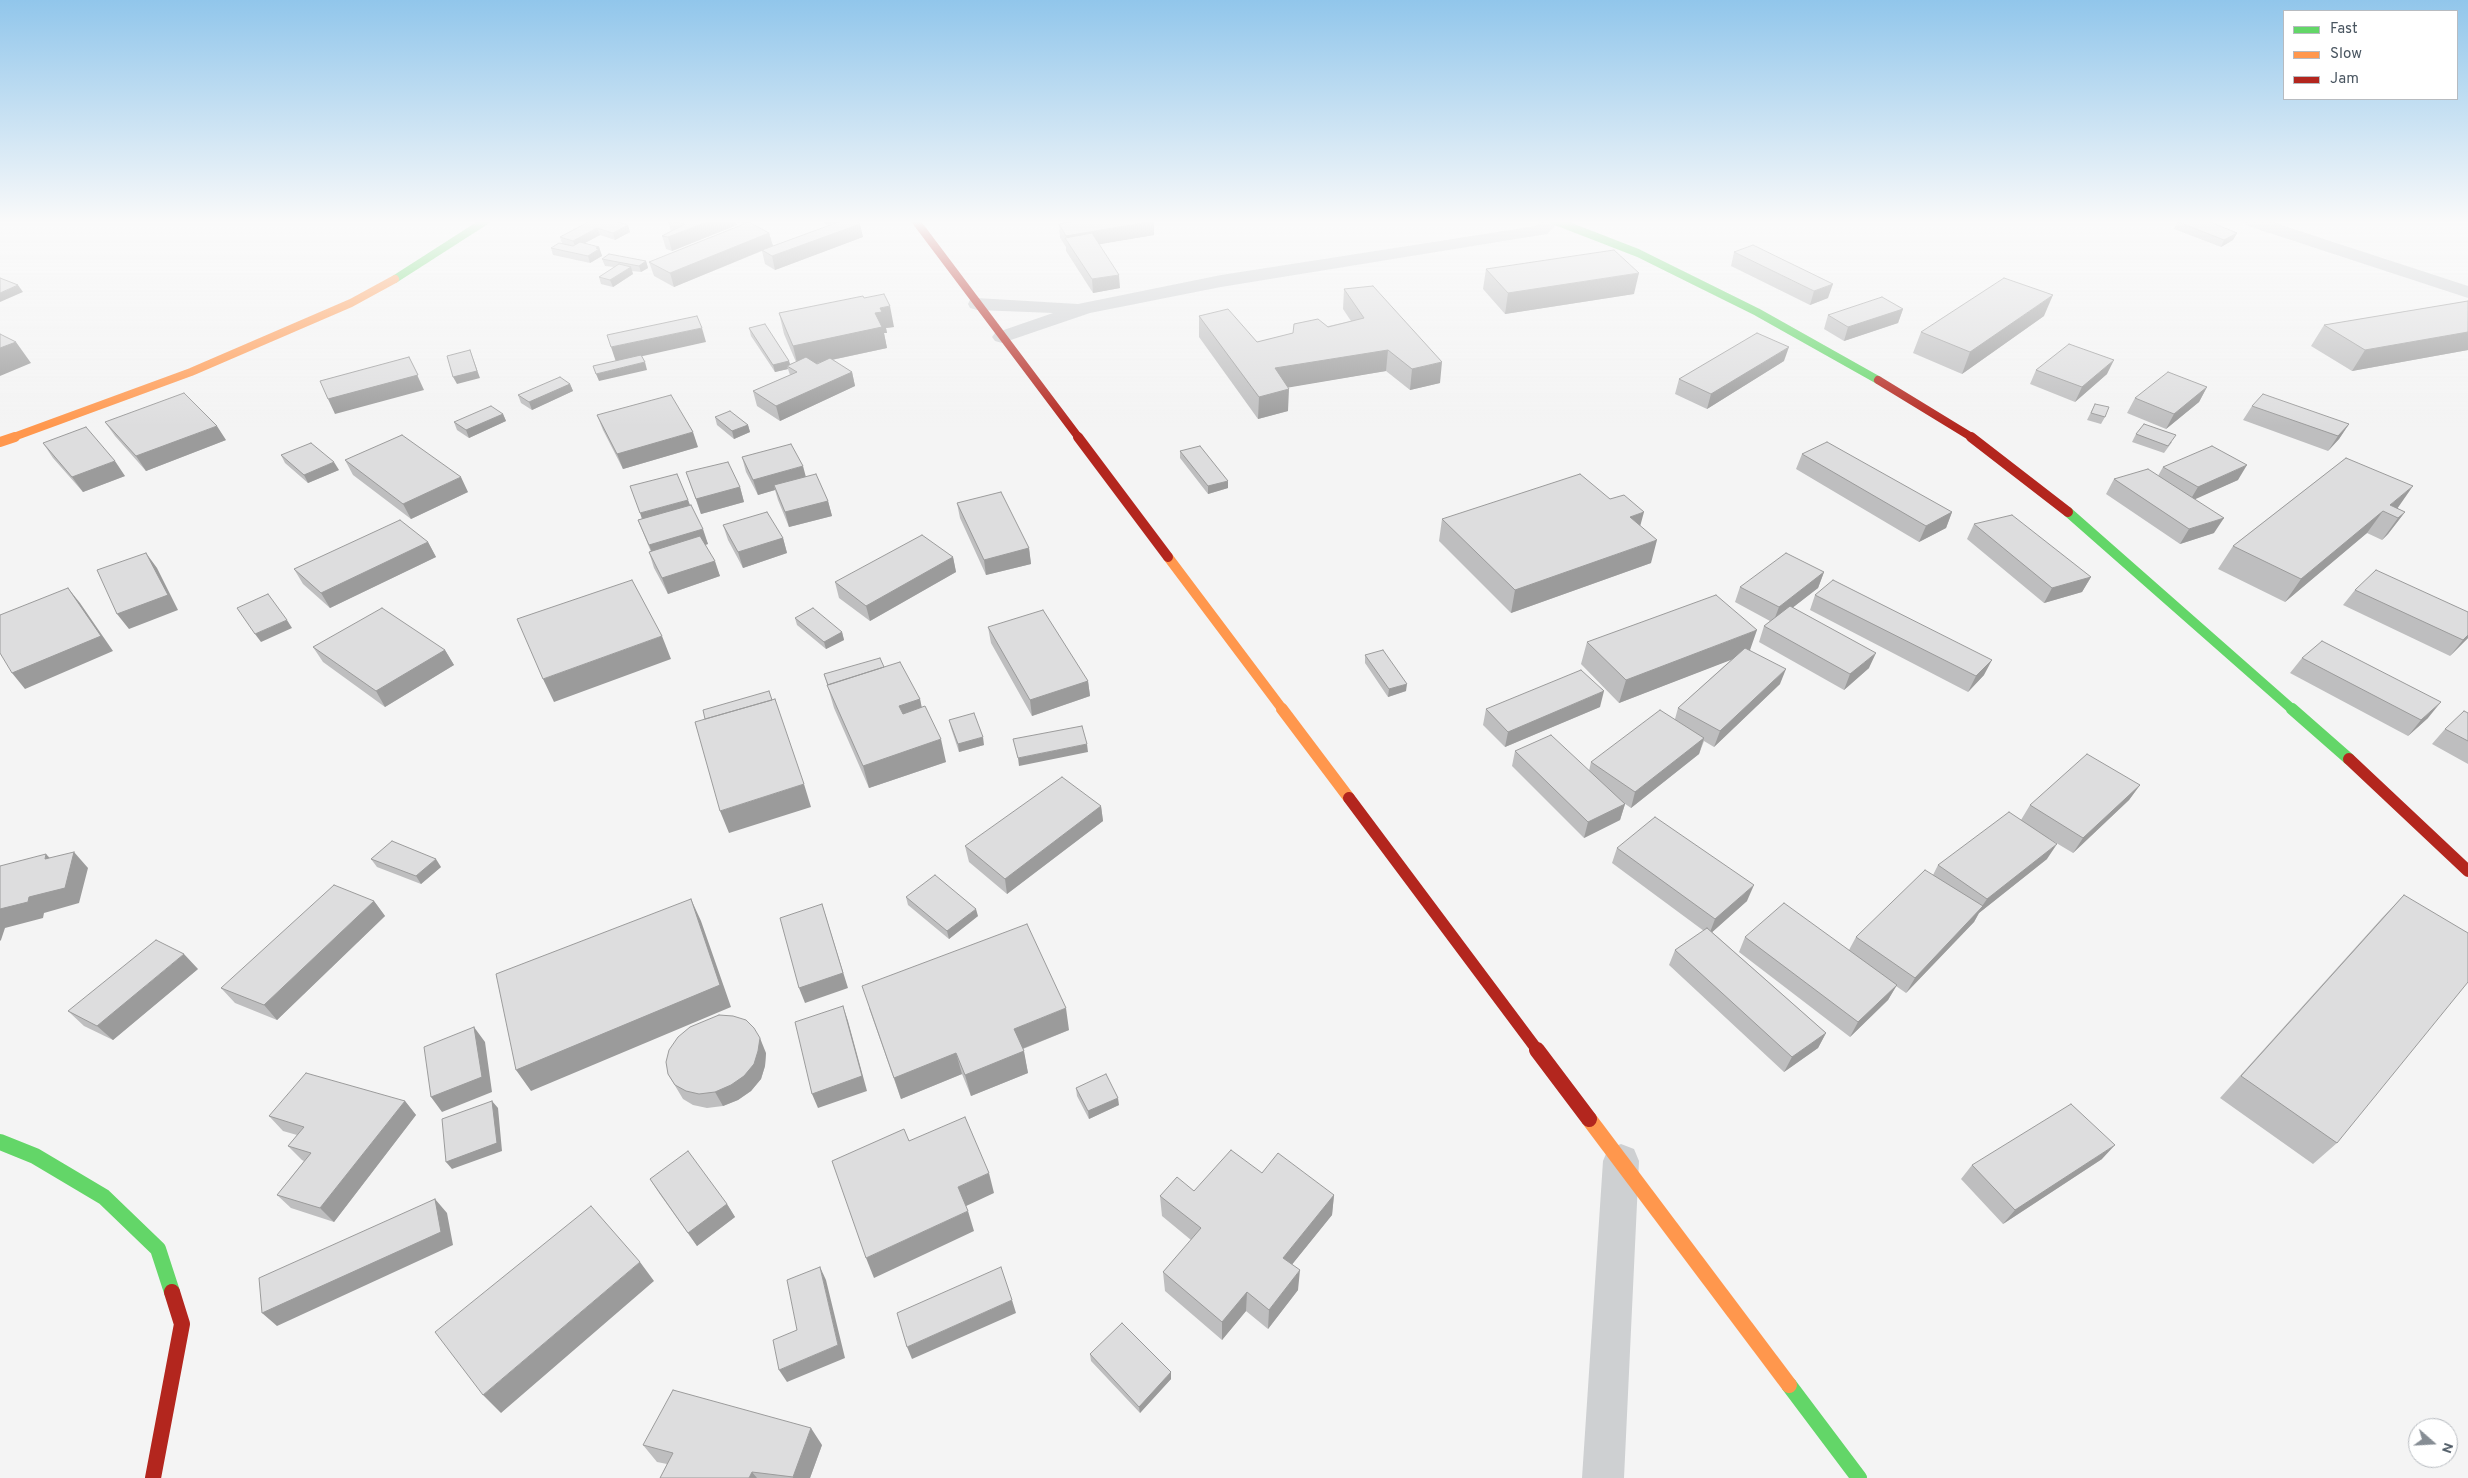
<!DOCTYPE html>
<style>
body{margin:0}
#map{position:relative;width:2468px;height:1478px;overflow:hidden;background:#f4f4f4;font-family:Overpass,sans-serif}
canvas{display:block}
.legend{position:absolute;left:2283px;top:10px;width:175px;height:90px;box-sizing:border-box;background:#fff;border:1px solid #b7bbc0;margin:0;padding:6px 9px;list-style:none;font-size:15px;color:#4a5661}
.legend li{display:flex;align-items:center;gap:10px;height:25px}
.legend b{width:25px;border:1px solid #b7bbc0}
.north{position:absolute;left:2408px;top:1418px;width:50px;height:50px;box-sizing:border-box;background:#fff;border:1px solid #b7bbc0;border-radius:50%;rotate:109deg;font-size:14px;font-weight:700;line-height:20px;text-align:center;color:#4a5661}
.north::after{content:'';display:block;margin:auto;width:18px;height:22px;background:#868d94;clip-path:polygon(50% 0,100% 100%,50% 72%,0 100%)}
</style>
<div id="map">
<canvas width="2468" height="1478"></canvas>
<ul class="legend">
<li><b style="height:6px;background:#63d668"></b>Fast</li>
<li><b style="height:6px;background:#ff974d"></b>Slow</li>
<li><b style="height:6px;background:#b3261e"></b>Jam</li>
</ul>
<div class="north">N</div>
</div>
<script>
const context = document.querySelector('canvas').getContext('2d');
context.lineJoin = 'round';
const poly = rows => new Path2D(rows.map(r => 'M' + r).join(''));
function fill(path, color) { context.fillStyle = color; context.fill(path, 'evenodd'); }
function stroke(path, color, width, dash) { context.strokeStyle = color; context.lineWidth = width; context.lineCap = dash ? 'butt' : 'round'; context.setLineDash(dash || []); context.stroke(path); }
const street = poly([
 [1542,220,1561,220,1547,234,1541,235,1221,287,1090,313,1002,343,995,341,992,337,995,333,1053,313,977,310,970,308,968,304,970,300,977,298,1078,304,1221,275,1536,226,1542,220],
 [2240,220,2266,220,2468,286,2468,298,2242,224,2240,220],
 [1621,1144,1634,1149,1639,1161,1624,1478,1582,1478,1603,1161,1608,1149,1621,1144]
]);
const fastFar3 = poly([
 [1553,220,1638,253,1757,312,1878,380],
 [395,279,487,220]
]);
const fastFar2 = poly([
 [2068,512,2293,710]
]);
const fastFar1 = poly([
 [2292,709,2349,759]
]);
const fast = poly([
 [0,1142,35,1156,104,1197,158,1249,172,1292],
 [1789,1385,1859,1478]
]);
const slowFar3 = poly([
 [11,438,191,372,351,303,395,279]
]);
const slowFar2 = poly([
 [0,442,15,437],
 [1168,557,1283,710]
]);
const slowFar1 = poly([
 [1282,709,1349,798]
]);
const slow = poly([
 [1589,1119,1789,1385]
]);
const jamFar3 = poly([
 [915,220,1079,438],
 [1878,380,1973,438]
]);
const jamFar2 = poly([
 [1078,437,1168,557],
 [1971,437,2068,512]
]);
const jamFar1 = poly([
 [2349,759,2468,871],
 [1349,798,1538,1051]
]);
const jam = poly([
 [1537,1050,1589,1119],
 [153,1478,182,1324,172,1292]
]);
const wall = poly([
 [592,220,630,232,615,240,600,235,584,243,599,247,602,256,590,263,553,255,551,248,562,244,560,237],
 [669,220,750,220,746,224,769,233,773,246,844,220,826,225,823,220,854,220,863,237,775,270,765,264,762,251,674,287,654,276,649,262,745,224,736,223,737,225,672,251,666,249,662,236,671,231,668,221],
 [1154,221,1154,235,1099,244,1120,288,1093,293,1066,251,1066,247,1060,238,1059,224],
 [2178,222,2237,233,2233,240,2221,247,2174,229],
 [1734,252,1828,298,1810,305,1731,266],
 [602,259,646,261,648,268,641,272,632,271,633,274,613,287,601,284,599,277,614,267,605,266],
 [1486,269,1634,294,1505,314,1483,289],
 [1344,289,1440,383,1410,390,1386,371,1288,387,1288,411,1258,419,1199,337,1199,316,1257,342,1351,321,1343,309],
 [864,298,894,327,886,328,887,333,884,333,887,348,832,360,852,372,855,386,780,421,757,406,753,391,790,375,788,369,775,372,751,336,749,328,789,361,790,364,796,362,784,334,779,313],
 [2468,301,2468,350,2352,371,2311,346,2324,325],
 [1903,309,1898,323,1844,341,1824,329,1828,315],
 [2044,316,1962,374,1913,353,1921,332],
 [1784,361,1707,409,1675,394,1679,379],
 [2036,370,2107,374,2075,402,2030,384],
 [570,384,573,391,532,410,521,403,518,395],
 [2207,387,2199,402,2166,429,2127,413,2135,398],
 [2095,404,2105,417,2101,424,2087,420],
 [2252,406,2349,424,2339,439,2328,451,2243,420],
 [503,414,506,421,469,438,457,430,454,422],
 [597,415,698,447,623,469,603,430],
 [715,417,748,425,750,432,734,439,717,425],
 [105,422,226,440,146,471,115,436],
 [2136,434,2172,442,2164,453,2132,442],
 [43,443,125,476,83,492,53,458],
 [1180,451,1228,488,1208,494,1180,458],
 [1802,454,1952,512,1946,528,1919,542,1796,469],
 [281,455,339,470,308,483,285,463],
 [742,457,806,477,828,501,832,516,789,527,778,500,775,490,758,495,746,472],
 [2346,458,2397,508,2405,512,2388,534,2382,540,2367,533,2285,602,2218,569,2233,546],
 [345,460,468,492,411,519,353,475],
 [2163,467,2238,480,2194,499,2214,533,2180,544,2106,494,2114,479,2158,476],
 [686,472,740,487,744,502,701,514],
 [688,500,708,544,705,545,720,576,668,594,654,568,649,552,651,552,638,520],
 [957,503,1029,548,1031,564,986,575,960,518],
 [1442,519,1651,563,1511,613,1439,541],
 [1974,524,2091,577,2082,592,2044,603,1967,539],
 [723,525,783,538,787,553,743,568,728,540],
 [428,542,436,557,330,608,303,584,294,569],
 [953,557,956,572,870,621,839,598,835,582],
 [1824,572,1818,588,1793,607,1869,668,1844,690,1759,642,1764,626,1770,621,1735,602,1740,587],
 [2355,590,2468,612,2468,638,2450,656,2343,605],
 [1815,595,1984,675,1968,692,1810,610],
 [795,618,842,632,844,640,826,649,797,625],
 [988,627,1088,681,1090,696,1032,716,991,643],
 [1587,642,1750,650,1780,684,1714,747,1704,741,1699,754,1631,808,1621,801,1625,804,1620,820,1584,838,1512,766,1515,751,1589,771,1591,762,1675,719,1678,708,1732,659,1619,703,1581,664],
 [313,647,445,650,454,665,385,707,323,662],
 [1365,655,1406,691,1388,697,1365,663],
 [2302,658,2428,718,2408,736,2290,673],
 [884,667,920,699,921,707,946,762,869,788,834,708,824,674],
 [1600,707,1505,747,1483,725,1486,709],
 [2468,713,2468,764,2432,744,2445,729],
 [949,720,984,745,959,752,951,728],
 [2140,785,2129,800,2073,853,2048,838,2047,859,1979,913,1974,922,1906,993,1896,986,1888,1000,1850,1037,1739,952,1745,937,1849,950,1856,937,1933,875,1938,865,2021,820,2030,805],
 [1101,806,1103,821,1007,894,969,862,965,846],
 [1617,848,1747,901,1712,932,1826,1033,1818,1048,1784,1072,1669,965,1675,950,1704,931,1612,863],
 [371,859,441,867,421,884,377,867],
 [2404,895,2337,1143,2313,1164,2220,1098,2382,918],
 [906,897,978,916,949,939,908,905],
 [374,901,385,916,277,1020,235,1003,221,988],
 [198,969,113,1040,84,1026,68,1011],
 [869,1008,1069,1030,1023,1049,1028,1073,971,1096,962,1074,901,1099],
 [766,1053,765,1066,761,1079,751,1091,738,1100,723,1106,707,1108,693,1105,683,1099,668,1074],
 [1076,1088,1119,1105,1089,1119,1077,1096],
 [405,1101,416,1115,334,1222,291,1208,277,1195,304,1161,302,1160,288,1146,297,1135,283,1131,269,1116],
 [2102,1159,2003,1224,1961,1179,1972,1165],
 [1262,1173,1334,1195,1332,1215,1292,1264,1298,1290,1268,1329,1246,1311,1222,1340,1165,1291,1163,1272,1191,1240,1162,1216,1160,1196,1194,1191],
 [650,1179,727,1204,735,1217,697,1246,659,1193],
 [1090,1354,1171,1379,1140,1413,1091,1361],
 [643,1445,822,1445,810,1478,660,1478,667,1464,657,1462]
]);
const shadedWall = poly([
 [712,220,735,220,737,225,672,251,668,237],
 [744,220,750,220,745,224],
 [825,220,844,220,826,225],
 [1154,221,1154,235,1072,249,1067,240,1066,236],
 [860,224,863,237,775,270,772,256],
 [628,225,630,232,615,240,613,233],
 [597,228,600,235,576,248,573,241],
 [769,233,773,246,674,287,670,273],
 [2237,233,2233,240,2221,247,2224,240],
 [599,247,602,256,590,263,588,256,596,248],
 [646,261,648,268,641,272,639,266],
 [631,267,633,274,613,287,610,280],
 [1639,273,1634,294,1505,314,1508,293],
 [1119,275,1120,288,1093,293,1092,279],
 [1833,284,1828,298,1810,305,1814,291],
 [18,285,23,292,0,302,0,293],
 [2053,295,2044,316,1962,374,1970,352],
 [890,306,894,327,886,328,887,333,884,333,887,348,798,367,793,346,875,313,880,308],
 [1903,309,1898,323,1844,341,1848,327],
 [702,328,706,342,616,362,611,347],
 [2468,332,2468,350,2352,371,2365,350],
 [16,342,31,363,0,376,0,348],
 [1789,347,1784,361,1707,409,1711,394],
 [470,350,480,378,457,384,453,377],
 [1388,350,1386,371,1274,390,1275,368],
 [409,357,424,390,335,414,328,399],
 [2114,360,2107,374,2075,402,2082,387],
 [789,361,791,368,787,366,788,369,775,372,773,365],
 [645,362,647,370,599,381,596,374],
 [1442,362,1440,383,1410,390,1412,369],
 [852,372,855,386,780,421,776,406],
 [570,384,573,391,532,410,529,402],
 [2207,387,2199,402,2166,429,2174,414],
 [1289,389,1288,411,1258,419,1259,397],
 [503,414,506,421,469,438,466,430],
 [2349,424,2339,439,2328,451,2338,436],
 [748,425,750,432,734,439,732,431],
 [217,426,226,440,146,471,136,456],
 [693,432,698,447,623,469,617,454],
 [115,461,125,476,83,492,72,477],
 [334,462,339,470,308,483,304,475],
 [2247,465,2238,480,2189,502,2198,487],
 [803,466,807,481,774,485,775,490,758,495,753,480],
 [461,477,468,492,411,519,403,504],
 [1228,481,1228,488,1208,494,1208,486],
 [2413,486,2397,509,2390,505],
 [740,487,744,502,701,514,696,499],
 [688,500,693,515,645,528,640,513],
 [828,501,832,516,789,527,785,512],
 [2383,511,2367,533,2285,602,2301,579],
 [1644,512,1638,534,1630,517],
 [1952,512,1946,528,1919,542,1926,526],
 [2405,512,2388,534,2382,540,2398,518],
 [2224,518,2214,533,2180,544,2189,529],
 [703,529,708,544,655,560,649,545],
 [783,538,787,553,743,568,738,552],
 [1657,540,1651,563,1511,613,1515,590],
 [428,542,436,557,330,608,321,593],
 [1029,548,1031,564,986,575,984,560],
 [146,553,157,568,178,610,129,629,117,614],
 [953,557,956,572,870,621,866,606],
 [715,561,720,576,668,594,662,578],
 [1824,572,1818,588,1773,623,1779,607],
 [2091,577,2082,592,2044,603,2052,588],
 [68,588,80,603,113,651,25,689,12,673],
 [287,620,292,628,261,642,255,634],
 [1757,630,1749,653,1619,703,1626,680],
 [842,632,844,640,826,649,824,642],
 [2468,635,2468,638,2450,656,2463,640],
 [662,636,671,659,554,702,543,679],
 [445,650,454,665,385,707,376,691],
 [1876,653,1869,668,1844,690,1850,674],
 [1992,660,1984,675,1968,692,1976,676],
 [1786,669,1780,684,1714,747,1720,731],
 [1088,681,1090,696,1032,716,1030,700],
 [1407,684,1406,691,1388,697,1389,689],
 [1604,691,1600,707,1505,747,1508,732],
 [920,699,925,722,905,729,899,706],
 [2441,702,2428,718,2408,736,2421,720],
 [983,737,984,745,959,752,958,744],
 [1704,738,1699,754,1631,808,1635,792],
 [941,739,946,762,869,788,863,766],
 [1087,744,1088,752,1019,766,1018,758],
 [804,784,811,807,729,833,720,811],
 [2140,785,2129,800,2073,853,2083,838],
 [1625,804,1620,820,1584,838,1588,822],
 [1101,806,1103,821,1007,894,1005,879],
 [2057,844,2047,859,1979,913,1974,922,1906,993,1915,978,1980,909,1987,899],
 [74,852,88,868,79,903,44,913,43,918,5,928,1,940,0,941,0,909,29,897],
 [46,854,61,870,45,859],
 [436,859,441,867,421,884,416,876],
 [1754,885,1747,901,1709,935,1715,919],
 [691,899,701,921,731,1007,531,1091,516,1070],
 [374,901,385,916,277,1020,264,1005],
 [822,904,848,988,805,1003,799,988],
 [976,909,978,916,949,939,947,931],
 [184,954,198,969,113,1040,97,1026],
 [1897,985,1888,1000,1850,1037,1858,1022],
 [843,1006,848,1021,867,1091,818,1108,812,1094],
 [1066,1008,1069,1030,1019,1050,1014,1029],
 [474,1027,485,1042,492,1092,442,1112,431,1097],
 [1826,1033,1818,1048,1784,1072,1792,1057],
 [760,1038,766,1053,765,1066,761,1079,751,1091,738,1100,723,1106,715,1092],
 [1024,1051,1028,1073,971,1096,965,1075],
 [956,1053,962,1074,901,1099,894,1078],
 [1118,1098,1119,1105,1089,1119,1088,1111],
 [405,1101,416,1115,334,1222,320,1208],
 [492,1101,498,1108,502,1151,452,1169,446,1162],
 [2115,1145,2102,1159,2003,1224,2015,1210],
 [989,1173,994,1193,964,1207,958,1187],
 [1334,1195,1332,1215,1282,1277,1283,1258],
 [435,1199,447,1213,453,1245,277,1326,262,1313],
 [727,1204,735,1217,697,1246,688,1233],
 [968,1211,974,1231,874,1278,866,1258],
 [640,1262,654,1281,501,1413,483,1395],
 [820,1267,826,1280,845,1358,787,1382,779,1370,838,1345],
 [1300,1270,1298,1290,1268,1329,1269,1310],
 [1247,1292,1246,1311,1222,1340,1222,1322],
 [1012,1300,1016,1313,912,1359,907,1347],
 [1171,1372,1171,1379,1140,1413,1139,1407],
 [811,1428,822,1445,810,1478,793,1478,793,1477],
 [752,1472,757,1478,749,1478]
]);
const building = poly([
 [592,220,611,220,628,225,613,233,597,228,573,241,560,237,592,220],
 [669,220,712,220,668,237,662,236,685,224,668,221,669,220],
 [844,220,854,220,860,224,772,256,762,250,844,220],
 [1084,220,1153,220,1154,221,1066,236,1059,224,1084,220],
 [2182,220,2205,220,2237,233,2224,240,2178,222,2182,220],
 [749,222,769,233,670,273,649,262,749,222],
 [1092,233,1119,275,1092,279,1065,238,1092,233],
 [580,242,599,247,596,248,599,249,588,256,551,248,559,243,573,246,580,242],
 [1753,245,1833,284,1814,291,1734,252,1753,245],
 [1614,250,1639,273,1508,293,1486,269,1614,250],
 [609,254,646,261,639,266,602,259,609,254],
 [619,264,631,267,610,280,599,277,619,264],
 [0,278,18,285,0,293,0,278],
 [2004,278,2053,295,1970,352,1921,332,2004,278],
 [1373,286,1442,362,1412,369,1388,350,1275,368,1289,389,1259,397,1199,316,1228,309,1257,342,1293,333,1294,324,1318,319,1328,327,1364,318,1344,289,1373,286],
 [884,294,890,306,880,308,882,312,875,313,882,327,793,346,779,313,863,296,864,298,884,294],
 [1882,297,1903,309,1848,327,1828,315,1882,297],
 [2468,301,2468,332,2365,350,2324,325,2468,301],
 [697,316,702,328,611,347,607,335,697,316],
 [765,324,789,361,773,365,749,328,765,324],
 [1757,333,1789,347,1711,394,1679,379,1757,333],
 [0,334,16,342,0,348,0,334],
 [2069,344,2114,360,2082,387,2036,370,2069,344],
 [470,350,477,371,453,377,447,356,470,350],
 [641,355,645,362,596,374,593,366,641,355],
 [409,357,418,375,328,399,320,381,409,357],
 [806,357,817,364,830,358,852,372,776,406,753,391,797,372,787,366,806,357],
 [2168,372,2207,387,2174,414,2135,398,2168,372],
 [560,377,570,384,529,402,518,395,560,377],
 [184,393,217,426,136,456,105,422,184,393],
 [2263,394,2349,424,2338,436,2252,406,2263,394],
 [671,395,693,432,617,454,597,415,671,395],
 [2095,404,2109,407,2105,417,2091,413,2095,404],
 [491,406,503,414,466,430,454,422,491,406],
 [730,411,748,425,732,431,715,417,730,411],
 [2144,424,2176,435,2168,446,2136,434,2144,424],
 [86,427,115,461,72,477,43,443,86,427],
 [402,435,461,477,403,504,345,460,402,435],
 [1827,442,1952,512,1926,526,1802,454,1827,442],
 [311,443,334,462,304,475,281,455,311,443],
 [791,444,803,466,753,480,742,457,791,444],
 [1200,446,1228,481,1208,486,1180,451,1200,446],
 [2212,446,2247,465,2198,487,2163,467,2212,446],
 [2346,458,2413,486,2390,505,2405,512,2398,518,2383,511,2301,579,2233,546,2346,458],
 [728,462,740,487,696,499,686,472,728,462],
 [2148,469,2224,518,2189,529,2114,479,2148,469],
 [677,474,688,500,640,513,630,486,677,474],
 [816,474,828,501,785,512,774,485,816,474],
 [1580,474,1610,499,1624,495,1644,512,1630,517,1657,540,1515,590,1442,519,1580,474],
 [1001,492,1029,548,984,560,957,503,1001,492],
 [691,505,703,529,649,545,638,520,691,505],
 [767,512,783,538,738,552,723,525,767,512],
 [2012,515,2091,577,2052,588,1974,524,2012,515],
 [400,520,428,542,321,593,294,569,400,520],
 [922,535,953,557,866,606,835,582,922,535],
 [700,536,715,561,662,578,649,552,700,536],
 [146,553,168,595,117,614,97,570,146,553],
 [1786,553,1824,572,1779,607,1740,587,1786,553],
 [2376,570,2468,612,2468,635,2463,640,2355,590,2376,570],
 [632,580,662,636,543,679,517,619,632,580],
 [1833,580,1992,660,1976,676,1815,595,1833,580],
 [68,588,101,636,12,673,0,653,0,615,68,588],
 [268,594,287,620,255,634,237,608,268,594],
 [1716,595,1757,630,1626,680,1587,642,1716,595],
 [1790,606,1876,653,1850,674,1764,626,1790,606],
 [382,608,445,650,376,691,313,647,382,608],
 [813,608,842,632,824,642,795,618,813,608],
 [1043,610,1088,681,1030,700,988,627,1043,610],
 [2322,641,2441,702,2421,720,2302,658,2322,641],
 [1745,648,1786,669,1720,731,1678,708,1745,648],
 [1383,650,1407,684,1389,689,1365,655,1383,650],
 [880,658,884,667,828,685,824,674,880,658],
 [900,662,920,699,899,706,903,714,925,706,941,739,863,766,827,685,900,662],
 [1581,670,1604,691,1508,732,1486,709,1581,670],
 [769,691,772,700,705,719,703,710,769,691],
 [775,699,804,784,720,811,695,722,775,699],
 [1660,710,1704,738,1635,792,1591,762,1660,710],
 [2464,711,2468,713,2468,741,2445,729,2464,711],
 [974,713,983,737,958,744,949,720,974,713],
 [1082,726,1087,744,1018,758,1013,739,1082,726],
 [1551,735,1625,804,1588,822,1515,751,1551,735],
 [2087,754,2140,785,2083,838,2030,805,2087,754],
 [1062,777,1101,806,1005,879,965,846,1062,777],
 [2009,812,2057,844,1987,899,1938,865,2009,812],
 [1655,817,1754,885,1715,919,1617,848,1655,817],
 [392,841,436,859,416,876,371,859,392,841],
 [74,852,65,888,29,897,28,902,0,909,0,866,46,854,45,859,74,852],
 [1925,870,1983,906,1915,978,1856,937,1925,870],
 [935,875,976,909,947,931,906,897,935,875],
 [334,885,374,901,264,1005,221,988,334,885],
 [2404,895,2468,933,2468,982,2337,1143,2241,1076,2404,895],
 [691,899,720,985,516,1070,496,974,691,899],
 [1784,903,1897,985,1858,1022,1745,937,1784,903],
 [822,904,843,973,799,988,780,918,822,904],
 [1027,924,1066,1008,1014,1029,1024,1051,965,1075,956,1053,894,1078,862,986,1027,924],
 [1707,928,1826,1033,1792,1057,1675,950,1707,928],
 [156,940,184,954,97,1026,68,1011,156,940],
 [843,1006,862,1076,812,1094,795,1022,843,1006],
 [719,1015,733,1016,746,1020,754,1028,760,1038,758,1051,754,1064,744,1076,731,1085,715,1092,699,1094,686,1091,675,1085,668,1074,666,1062,669,1050,678,1037,690,1027,719,1015],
 [474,1027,482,1077,431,1097,424,1047,474,1027],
 [306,1073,405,1101,320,1208,277,1195,311,1153,288,1146,304,1127,269,1116,306,1073],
 [1106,1074,1118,1098,1088,1111,1076,1088,1106,1074],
 [492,1101,497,1143,446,1162,442,1119,492,1101],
 [2071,1104,2115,1145,2015,1210,1972,1165,2071,1104],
 [965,1117,989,1173,958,1187,968,1211,866,1258,832,1161,904,1129,909,1141,965,1117],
 [1231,1150,1262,1173,1278,1153,1334,1195,1283,1258,1300,1270,1269,1310,1247,1292,1222,1322,1163,1272,1201,1228,1160,1196,1177,1177,1194,1191,1231,1150],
 [688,1151,727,1204,688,1233,650,1179,688,1151],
 [435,1199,441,1232,262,1313,259,1278,435,1199],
 [591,1206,640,1262,483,1395,435,1332,591,1206],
 [820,1267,838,1345,779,1370,773,1340,797,1330,787,1280,820,1267],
 [1001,1267,1012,1300,907,1347,897,1313,1001,1267],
 [1122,1323,1171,1372,1139,1407,1090,1354,1122,1323],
 [673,1390,811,1428,793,1477,752,1472,749,1478,660,1478,673,1453,643,1445,673,1390]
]);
fill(street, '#ced0d2');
stroke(fastFar3, '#63d668', 8);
stroke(fastFar2, '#63d668', 10);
stroke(fastFar1, '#63d668', 12);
stroke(fast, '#63d668', 16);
stroke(slowFar3, '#ff974d', 8);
stroke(slowFar2, '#ff974d', 10);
stroke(slowFar1, '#ff974d', 12);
stroke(slow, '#ff974d', 16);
stroke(jamFar3, '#b3261e', 8);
stroke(jamFar2, '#b3261e', 10);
stroke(jamFar1, '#b3261e', 12);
stroke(jam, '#b3261e', 16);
fill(wall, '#bebebf');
fill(shadedWall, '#9b9b9b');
fill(building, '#ddddde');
stroke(building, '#9b9b9b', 1);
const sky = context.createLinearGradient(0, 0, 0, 427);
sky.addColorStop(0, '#91c6eb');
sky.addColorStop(0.52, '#fafafa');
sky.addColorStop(1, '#fafafa00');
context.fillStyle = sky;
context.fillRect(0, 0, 2468, 427);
</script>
